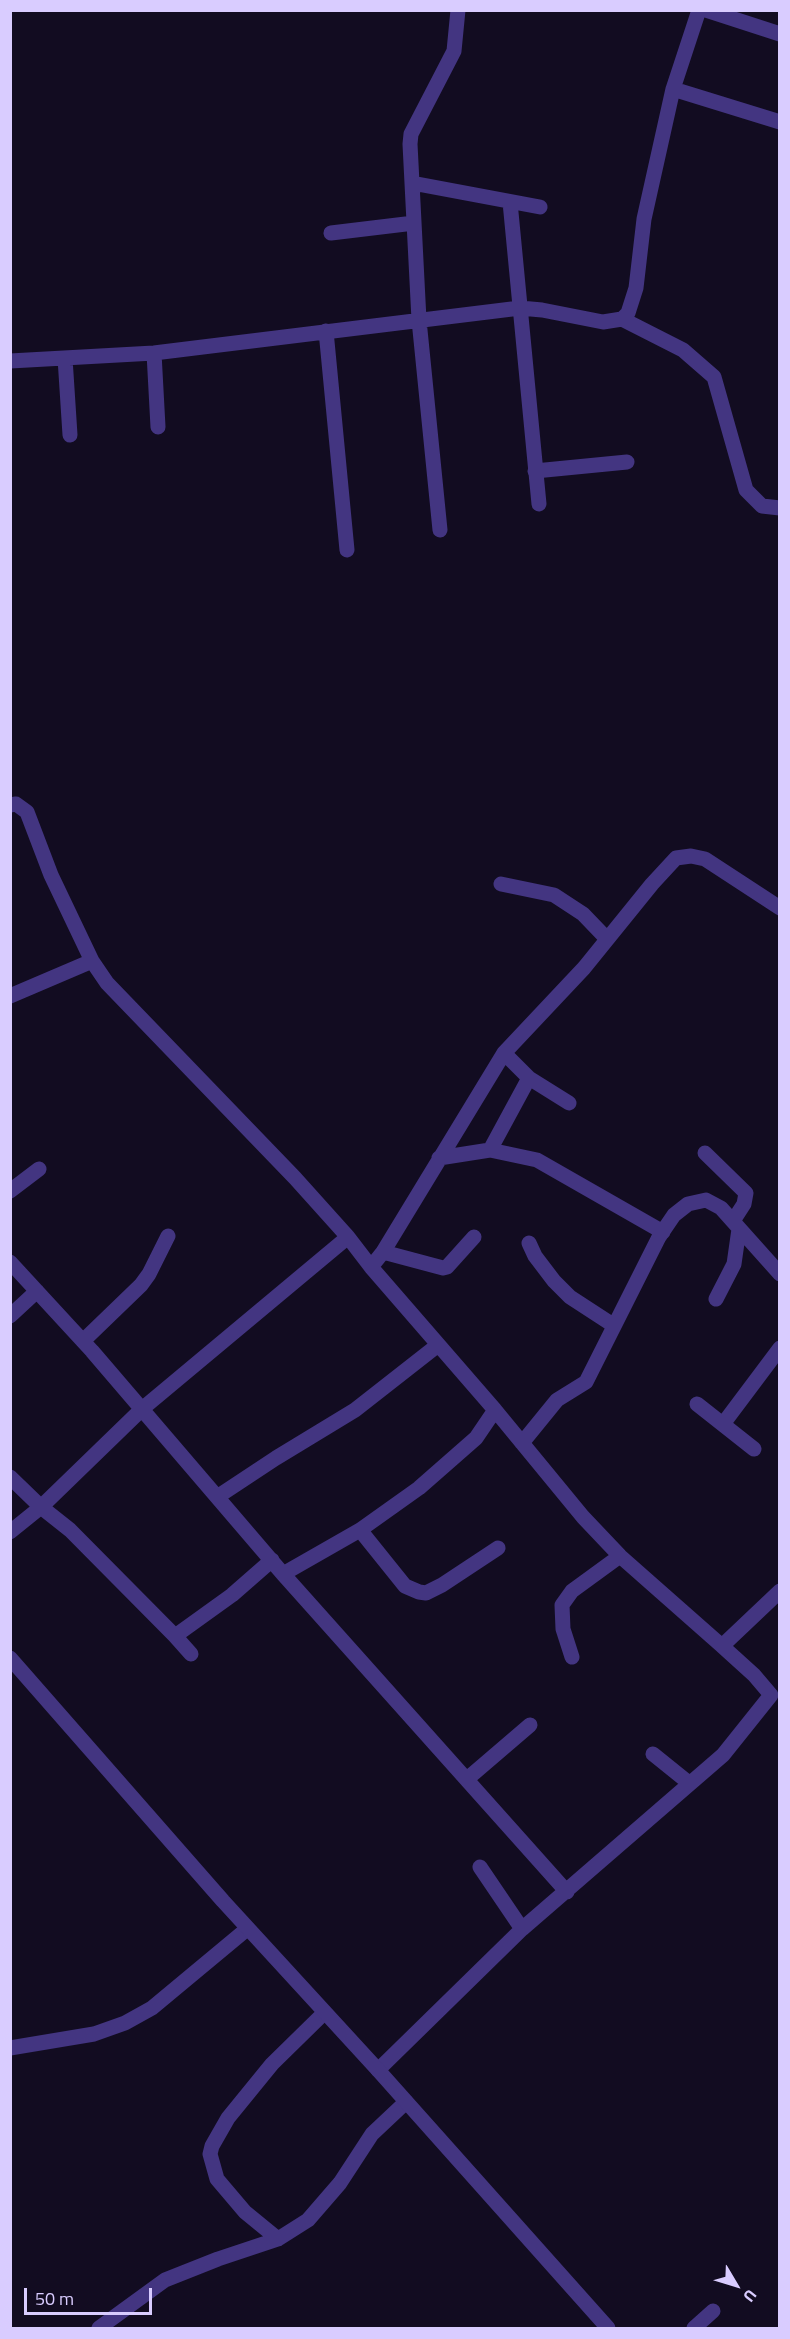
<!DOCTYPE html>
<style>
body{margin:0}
#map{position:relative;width:790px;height:2339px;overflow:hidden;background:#120c21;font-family:"Titillium Web",sans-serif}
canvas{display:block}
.frame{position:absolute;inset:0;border:12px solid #d9ccff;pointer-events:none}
.north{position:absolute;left:706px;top:2255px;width:60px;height:60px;-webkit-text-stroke:4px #120c21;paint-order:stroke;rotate:128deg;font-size:16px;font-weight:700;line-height:24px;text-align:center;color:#d9ccff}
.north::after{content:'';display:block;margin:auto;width:21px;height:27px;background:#d9ccff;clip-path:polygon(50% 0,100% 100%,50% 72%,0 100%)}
.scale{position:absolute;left:24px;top:2288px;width:128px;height:27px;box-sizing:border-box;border:3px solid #d9ccff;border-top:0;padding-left:8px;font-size:18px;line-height:21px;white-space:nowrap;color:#d9ccff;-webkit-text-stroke:4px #120c21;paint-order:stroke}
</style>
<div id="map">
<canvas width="790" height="2339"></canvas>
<div class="frame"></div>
<div class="north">U</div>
<div class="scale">50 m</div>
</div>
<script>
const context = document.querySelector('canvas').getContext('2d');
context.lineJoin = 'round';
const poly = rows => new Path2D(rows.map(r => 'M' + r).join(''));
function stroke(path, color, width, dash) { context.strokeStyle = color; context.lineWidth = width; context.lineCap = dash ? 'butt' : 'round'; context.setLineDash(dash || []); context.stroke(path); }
const minor = poly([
 [706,10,780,34],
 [673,89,780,122],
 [412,183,540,207],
 [510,202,539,504],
 [331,233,414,223],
 [622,319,683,350,714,377,746,490,762,506,780,508],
 [326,331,347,550],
 [154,353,158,427],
 [65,358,70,435],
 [10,361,154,353,520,308,542,310,603,322,622,319,628,313,636,288,644,219,673,89,699,10],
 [535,471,627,462],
 [440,530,419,320,410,144,411,134,454,51,458,10],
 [10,805,16,804,27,812,51,875,92,961,107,983,295,1178,348,1237,371,1267,495,1410,583,1517,620,1556,722,1646],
 [501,884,554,895,583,914,607,939],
 [10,996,92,961],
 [529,1078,569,1103],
 [490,1150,537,1160,663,1232],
 [705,1153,746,1193,744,1204,733,1221],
 [439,1158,490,1150,529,1078,504,1053],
 [10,1191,39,1169],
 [529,1243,535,1256,554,1281,570,1297,613,1325],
 [383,1252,443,1268,447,1267,474,1237],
 [10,1262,92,1351,283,1574,567,1892],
 [371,1267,383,1252,504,1053,584,968,652,884,676,858,691,856,705,859,780,908],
 [716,1299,734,1264,739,1229],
 [10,1316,37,1291],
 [83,1341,141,1285,149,1274,168,1236],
 [697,1404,754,1449],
 [723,1424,780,1348],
 [522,1443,557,1400,586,1382,659,1237,674,1215,688,1204,706,1200,721,1208,780,1274],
 [10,1477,41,1507,70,1530,175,1636],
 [217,1497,276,1458,355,1410,438,1345],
 [360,1530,405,1586,419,1592,426,1593,442,1585,498,1548],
 [10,1532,41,1507,142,1409,348,1237],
 [283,1574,360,1530,419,1488,476,1438,495,1410],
 [191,1654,175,1636,232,1595,272,1560],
 [572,1657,563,1629,562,1605,572,1591,620,1556],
 [653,1754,689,1783],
 [467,1779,530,1725],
 [480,1867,522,1929],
 [10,2048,94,2034,125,2023,152,2008,247,1929],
 [378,2070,522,1929,723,1755,771,1695,754,1675,722,1646,780,1591],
 [278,2239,245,2212,217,2179,210,2154,212,2146,228,2118,272,2064,324,2013],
 [99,2328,165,2280,218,2259,278,2239,308,2220,340,2183,372,2134,406,2102],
 [694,2328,713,2311]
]);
const tertiary = poly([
 [10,1658,223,1901,378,2070,608,2328]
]);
stroke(minor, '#433581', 15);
stroke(tertiary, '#433581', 15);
</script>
